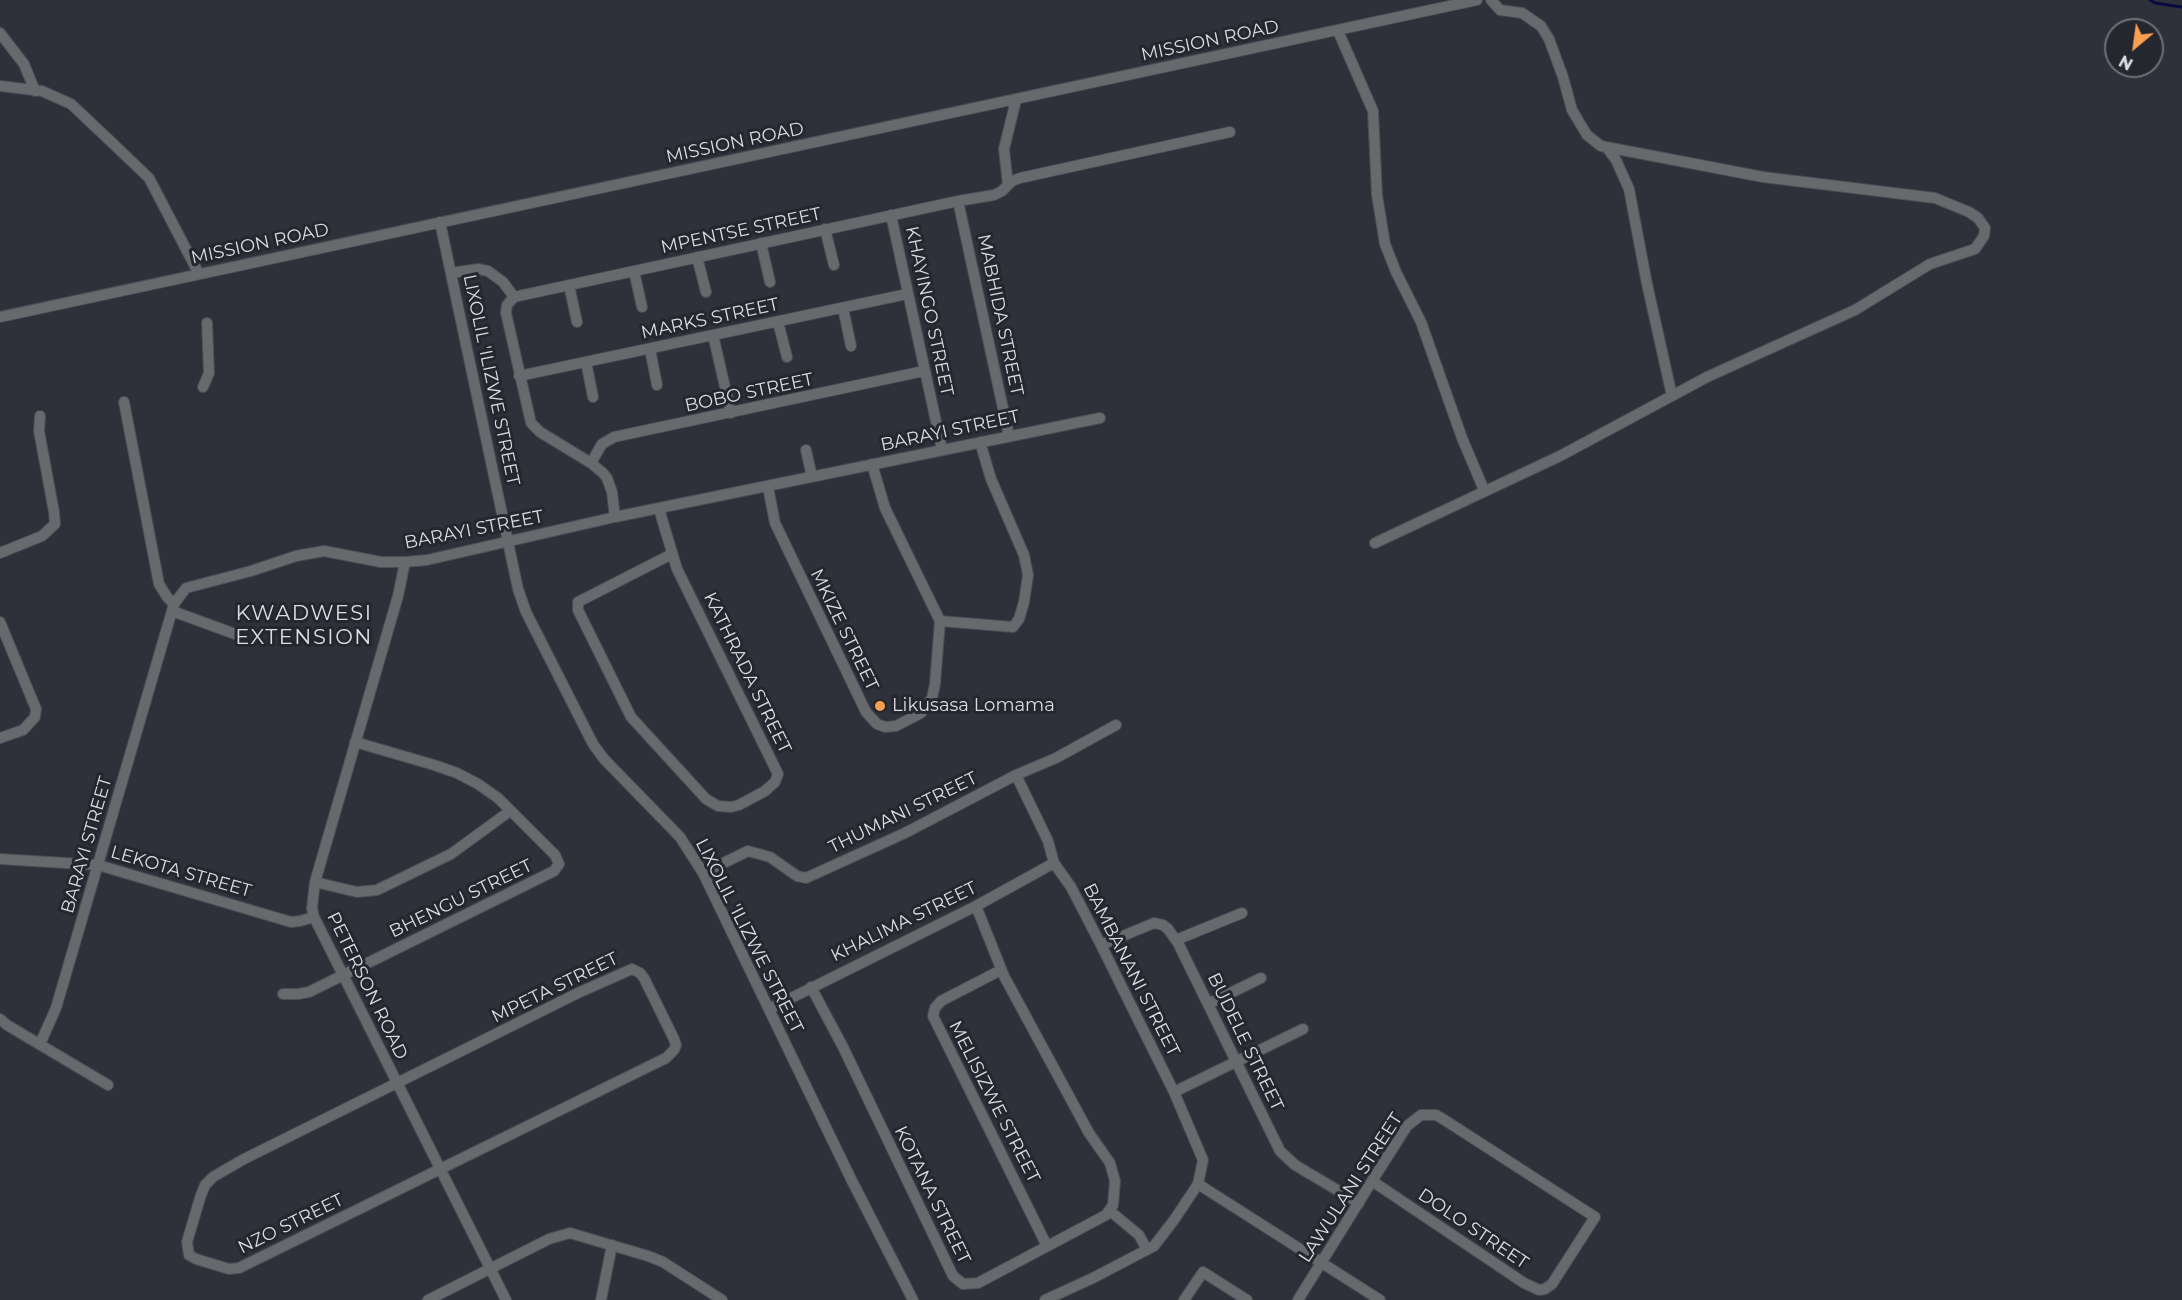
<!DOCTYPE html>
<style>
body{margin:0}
#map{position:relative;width:2182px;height:1300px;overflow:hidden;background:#2e3139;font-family:Montserrat,sans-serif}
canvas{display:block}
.north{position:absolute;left:2104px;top:18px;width:60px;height:60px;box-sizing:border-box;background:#25272f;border:2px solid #6e7077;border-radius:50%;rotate:209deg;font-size:16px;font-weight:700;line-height:24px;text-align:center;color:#dbdde2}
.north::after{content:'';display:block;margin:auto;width:21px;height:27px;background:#fa9f4f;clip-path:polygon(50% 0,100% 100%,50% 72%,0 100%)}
</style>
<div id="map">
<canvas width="2182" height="1300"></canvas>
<div class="north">N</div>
</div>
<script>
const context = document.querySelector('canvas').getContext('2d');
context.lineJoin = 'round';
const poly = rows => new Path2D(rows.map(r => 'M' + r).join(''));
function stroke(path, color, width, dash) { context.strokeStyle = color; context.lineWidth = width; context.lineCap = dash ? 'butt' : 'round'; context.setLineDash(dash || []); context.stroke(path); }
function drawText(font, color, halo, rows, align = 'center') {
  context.font = font + ' Montserrat,sans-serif'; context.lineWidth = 6; context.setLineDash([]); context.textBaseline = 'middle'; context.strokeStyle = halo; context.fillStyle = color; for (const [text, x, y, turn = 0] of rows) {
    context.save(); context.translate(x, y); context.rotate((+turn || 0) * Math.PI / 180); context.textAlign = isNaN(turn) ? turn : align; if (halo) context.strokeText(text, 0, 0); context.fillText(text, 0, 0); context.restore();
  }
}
const stream = poly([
 [2150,0,2155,3,2182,7]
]);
const minor = poly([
 [1338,31,1373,111,1377,195,1385,244,1396,272,1421,322,1462,438,1484,490],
 [0,33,24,64,35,91],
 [0,86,42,91,71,104,105,136,149,178,199,274],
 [1608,149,1616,160,1629,189,1647,284,1672,396],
 [1008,185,1004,149,1016,100],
 [958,201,1009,436],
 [891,215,942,449],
 [440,222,518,589,526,612,593,744,604,759,680,837,703,873,851,1179,913,1300],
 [825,229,834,265],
 [761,243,770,282],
 [697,257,706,292],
 [634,271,642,307],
 [451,273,478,269,488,271,503,282,514,297],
 [569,285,577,322],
 [843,308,851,346],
 [0,317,1477,0],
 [778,322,787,357],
 [713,335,731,413],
 [650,349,657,385],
 [586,362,593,397],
 [519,376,907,294],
 [203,387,209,373,207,323],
 [124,402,159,584,167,597,174,604],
 [806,450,812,477],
 [591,463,602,444,614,437,924,371],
 [768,487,775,523,866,712,877,724,885,727,896,726,921,713,932,698,935,684,940,621,885,508,872,464],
 [659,509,677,569,778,774,775,782,765,791,739,805,731,807,718,806,706,799,631,717,578,610,578,602,672,554],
 [615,517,612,492,607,478,603,473,591,463,540,432,531,423,506,313,507,305,514,297,958,201,994,195,1002,191,1012,181,1020,178,1230,132],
 [1375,543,1560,456,1707,377,1855,310,1930,264,1975,249,1984,236,1985,228,1978,218,1969,212,1935,198,1763,177,1601,146,1587,135,1572,110,1563,77,1549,39,1541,26,1522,13,1500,10,1491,0],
 [0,553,42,536,55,524,54,512,39,431,40,416],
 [405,562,398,596,315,882,312,908,314,917,506,1300],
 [172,611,235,634],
 [940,621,1013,627,1019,619,1024,602,1028,575,1024,555,991,479,980,442],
 [0,622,36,709,35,717,23,730,0,738],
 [1016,775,1048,841,1054,863,1071,887,1101,945,1174,1092,1203,1160,1198,1184,1174,1220,1154,1246,1093,1278,1045,1300],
 [0,859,98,865,291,922,300,921,314,917],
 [703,873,748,851,770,857,797,876,806,878,905,833,1016,775,1056,758,1116,725],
 [315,882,357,892,377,890,451,854,510,811],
 [1176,940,1242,913],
 [1101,945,1154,923,1163,925,1168,929,1178,943,1280,1151,1295,1165,1359,1203],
 [632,969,640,973,644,978,674,1039,676,1045,674,1050,666,1058,239,1268,229,1269,196,1259,189,1255,187,1242,200,1198,205,1185,213,1177,244,1159,578,993,632,969],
 [1001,970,941,1001,935,1008,933,1016,1047,1246],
 [811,987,843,1047,953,1276,963,1284,978,1283,1106,1215,1113,1205,1115,1181,1110,1163,1089,1133,1004,976,976,906],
 [283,994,298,994,309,992,554,871,559,864,555,855,498,798,478,784,457,773,434,765,355,742],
 [1208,1004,1261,978],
 [769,1009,976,906,1054,863],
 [0,1019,7,1025,108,1085],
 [40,1044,56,1008,174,604,186,588,251,571,296,556,324,551,381,562,405,562,427,560,615,517,1100,418],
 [1174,1092,1303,1029],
 [1198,1184,1380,1300],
 [1110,1211,1139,1235,1147,1250],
 [428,1300,549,1239,570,1233,648,1256,663,1262,722,1300],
 [601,1300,612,1245],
 [1184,1300,1203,1272,1247,1300],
 [1298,1300,1372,1181,1407,1126,1421,1115,1436,1115,1443,1119,1595,1217,1552,1284,1545,1289,1539,1290,1524,1283,1372,1181]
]);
const markers = [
 [880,706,6,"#fa9f4f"]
];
const streetNames = [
 ["MISSION ROAD",1210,41,-12],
 ["MISSION ROAD",735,143,-12],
 ["MPENTSE STREET",741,231,-12],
 ["MISSION ROAD",260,244,-12],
 ["KHAYINGO STREET",929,311,78],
 ["MABHIDA STREET",1000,315,78],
 ["MARKS STREET",710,319,-12],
 ["LIXOLIL 'ILIZWE STREET",491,380,78],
 ["BOBO STREET",749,393,-12],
 ["BARAYI STREET",950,431,-12],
 ["BARAYI STREET",474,530,-11],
 ["MKIZE STREET",844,630,64],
 ["KATHRADA STREET",747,673,64],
 ["THUMANI STREET",903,813,-26],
 ["BARAYI STREET",87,845,-74],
 ["LEKOTA STREET",181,872,16],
 ["BHENGU STREET",461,899,-26],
 ["KHALIMA STREET",904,922,-26],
 ["LIXOLIL 'ILIZWE STREET",749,936,63],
 ["BAMBANANI STREET",1131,970,63],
 ["PETERSON ROAD",367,986,64],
 ["MPETA STREET",555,988,-26],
 ["BUDELE STREET",1245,1042,64],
 ["MELISIZWE STREET",994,1102,63],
 ["LAWULANI STREET",1351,1188,-57],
 ["KOTANA STREET",932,1195,64],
 ["NZO STREET",291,1224,-26],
 ["DOLO STREET",1473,1229,34]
];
const poiNames = [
 ["Likusasa Lomama",892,706]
];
const quarterNames = [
 ["KWADWESI",304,614],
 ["EXTENSION",304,638]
];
stroke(stream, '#070a43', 3);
stroke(minor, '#4a4d54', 12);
stroke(minor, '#67696d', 10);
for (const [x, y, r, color] of markers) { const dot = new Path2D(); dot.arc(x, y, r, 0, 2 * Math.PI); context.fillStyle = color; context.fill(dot); stroke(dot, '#25272f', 2); }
drawText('18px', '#dbdde2', '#25272f', streetNames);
drawText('18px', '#dbdde2', '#25272f', poiNames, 'left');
context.letterSpacing = '1.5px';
drawText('21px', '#dbdde2', '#25272f', quarterNames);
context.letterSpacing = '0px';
</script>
